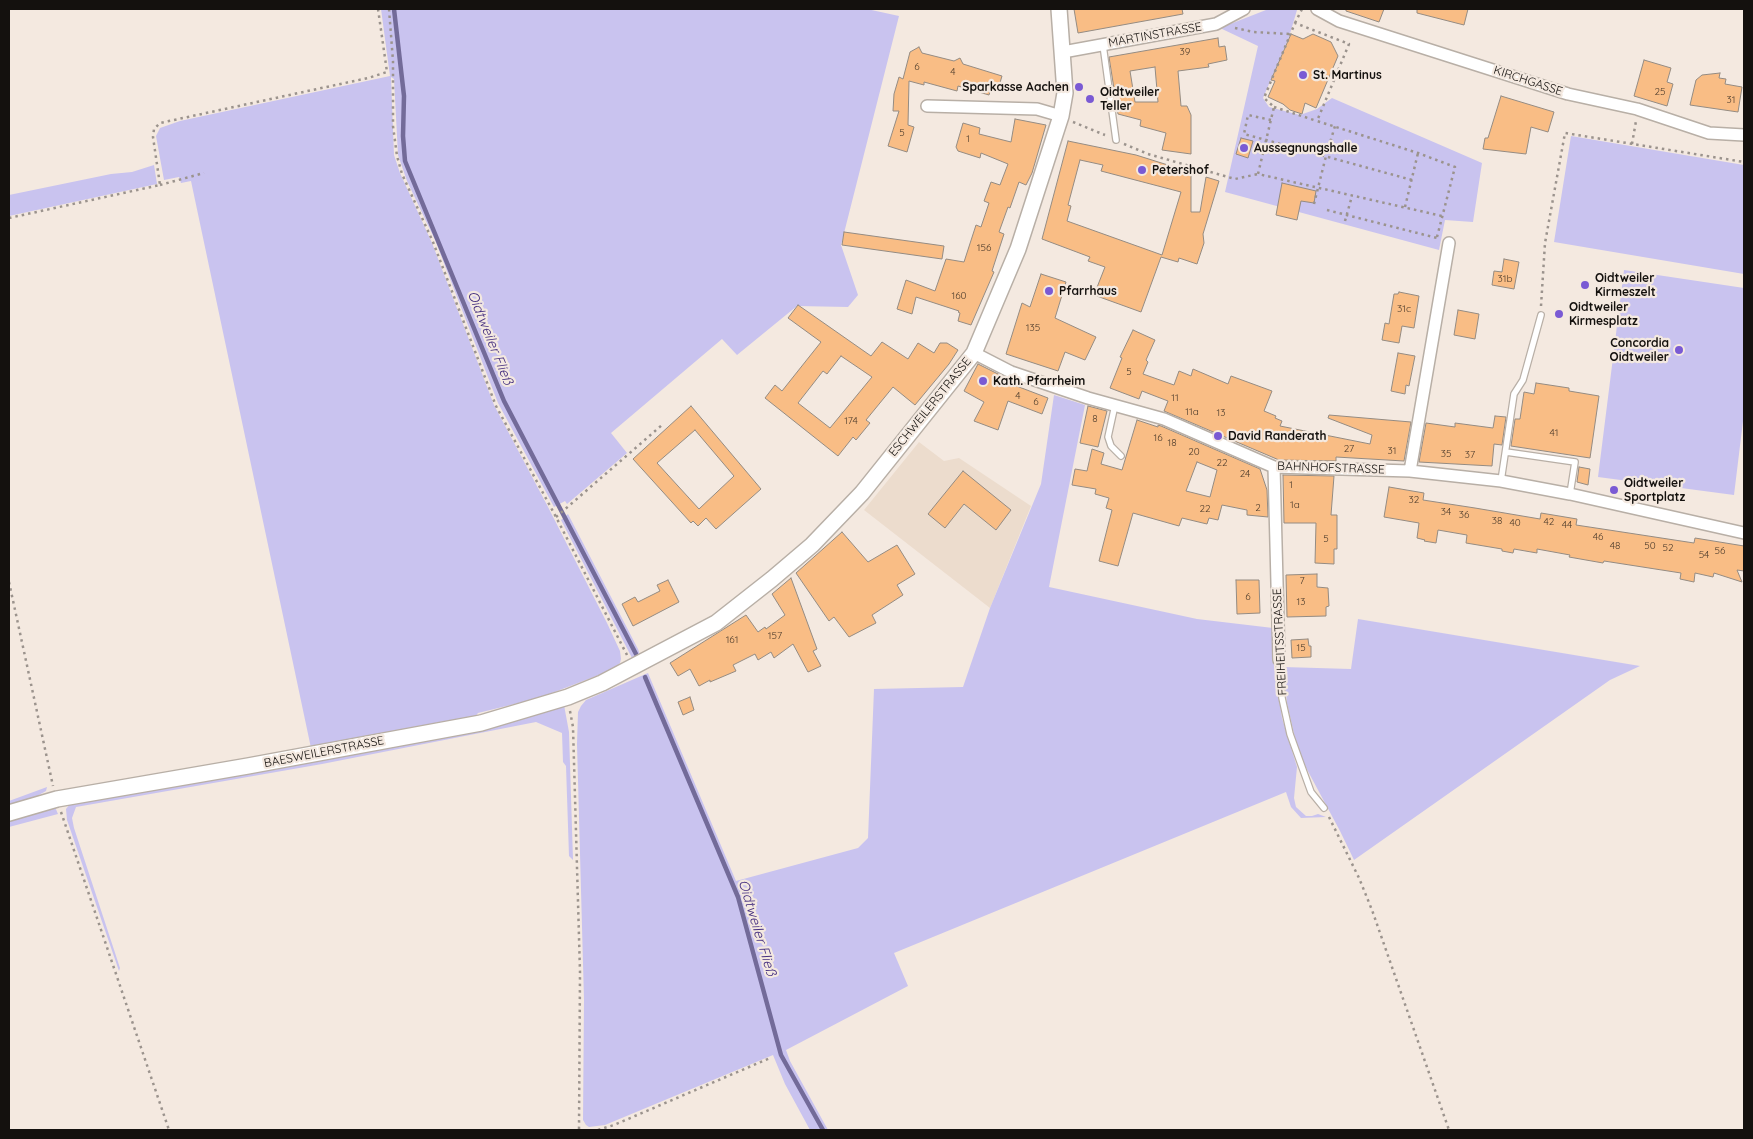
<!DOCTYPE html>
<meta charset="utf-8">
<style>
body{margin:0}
#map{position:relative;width:1753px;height:1139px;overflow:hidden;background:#f4e9e0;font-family:Quicksand,sans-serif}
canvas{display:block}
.frame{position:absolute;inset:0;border:10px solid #14110e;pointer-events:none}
</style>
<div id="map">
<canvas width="1753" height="1139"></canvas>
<div class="frame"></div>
</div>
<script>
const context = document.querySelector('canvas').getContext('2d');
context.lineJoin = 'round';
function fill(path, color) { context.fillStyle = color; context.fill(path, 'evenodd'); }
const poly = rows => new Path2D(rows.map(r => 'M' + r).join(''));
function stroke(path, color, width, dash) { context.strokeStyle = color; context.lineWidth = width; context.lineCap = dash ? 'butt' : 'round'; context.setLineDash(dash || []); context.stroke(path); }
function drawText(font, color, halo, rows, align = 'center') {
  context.font = font + ' Quicksand,sans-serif'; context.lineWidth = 4.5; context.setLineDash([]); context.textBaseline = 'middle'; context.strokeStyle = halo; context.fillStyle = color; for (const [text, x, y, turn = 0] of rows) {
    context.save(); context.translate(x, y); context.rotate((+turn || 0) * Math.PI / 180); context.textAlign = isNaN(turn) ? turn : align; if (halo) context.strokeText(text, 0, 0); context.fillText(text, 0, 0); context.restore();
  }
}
const built = poly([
 [919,442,944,461,959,458,1031,506,990,608,864,510]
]);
const green = poly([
 [381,9,867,9,899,16,841,245,858,295,848,307,797,306,737,355,722,339,611,433,627,453,567,504,565,501,554,507,498,403,435,240,407,181,398,155,394,79,391,77,394,155,400,173,432,243,494,405,547,505,607,623,620,651,621,659,620,663,616,667,604,673,539,698,478,713,475,717,453,723,445,721,311,748,191,181,181,183,179,177,164,180,156,136,160,128,180,121,390,76],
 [1266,10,1297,10,1289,37,1263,98,1269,107,1300,115,1317,109,1332,98,1482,163,1473,222,1445,220,1439,250,1225,192,1258,46,1220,28],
 [1571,136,1744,165,1744,274,1554,242],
 [154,165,157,184,9,216,9,195,111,174,132,172],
 [1624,270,1744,288,1744,413,1734,495,1598,477],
 [1054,395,1085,405,1049,587,1197,619,1273,628,1274,667,1282,718,1297,767,1294,798,1296,807,1306,816,1312,816,1318,814,1326,817,1301,818,1291,807,1286,792,894,953,908,986,786,1050,790,1061,828,1130,810,1130,785,1084,773,1055,605,1125,589,1127,586,1125,583,1120,584,1000,577,744,578,712,581,706,586,700,648,673,736,881,858,848,868,838,874,689,963,687,990,608,1041,484],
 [568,514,638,649,640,655,632,658,561,520],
 [1358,619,1640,666,1610,680,1354,860,1340,831,1303,762,1297,747,1287,703,1283,667,1351,669],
 [564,705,569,732,573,860,569,856,566,766,563,762,562,733,536,722,322,764,76,807,72,818,74,828,120,968,119,971,67,820,66,809,70,804],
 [47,787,46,791,37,796,9,805,9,801],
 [55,807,58,814,9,827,9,820]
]);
const stream = poly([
 [394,9,404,96,403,136,405,161,504,401,636,654],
 [645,677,738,897,781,1055,823,1130]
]);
const building = poly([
 [1074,9,1182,9,1183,14,1078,33,1074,9],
 [1346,9,1384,9,1379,22,1346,11,1346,9],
 [1417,9,1468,9,1464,25,1417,13,1417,9],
 [1291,34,1303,39,1313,34,1331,42,1338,56,1316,108,1305,103,1302,114,1290,110,1283,104,1268,97,1275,81,1271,80,1291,34],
 [1218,38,1219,47,1225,46,1227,60,1208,64,1209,67,1178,71,1181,106,1187,106,1191,115,1191,154,1162,150,1166,133,1140,126,1141,120,1118,114,1109,57,1218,38],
 [1155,67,1158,102,1135,102,1130,71,1155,67],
 [919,47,922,53,954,61,960,58,963,64,1002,76,999,86,992,84,989,95,958,86,957,91,924,82,924,85,909,81,908,125,914,127,907,152,888,146,899,111,893,111,894,94,899,77,903,79,910,52,919,47],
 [1644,60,1671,68,1667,82,1673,84,1667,106,1634,96,1644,60],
 [1720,73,1719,78,1726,79,1725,84,1742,87,1738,112,1690,105,1696,80,1702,75,1720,73],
 [1501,96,1554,112,1548,132,1531,127,1526,154,1483,149,1485,138,1488,138,1501,96],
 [1015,119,1046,125,1032,173,1026,185,1019,182,1010,208,1008,207,999,232,1004,234,992,271,994,272,971,325,958,321,960,313,958,312,959,311,916,297,912,314,897,309,906,280,935,291,946,259,964,262,976,225,981,227,989,203,984,201,991,182,1000,185,1008,164,981,153,980,158,958,151,956,147,963,123,980,128,979,134,1011,142,1015,119],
 [1241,138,1253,141,1248,158,1236,154,1241,138],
 [1068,141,1136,155,1187,171,1188,170,1191,170,1191,212,1200,212,1206,177,1219,181,1203,234,1204,243,1197,264,1179,258,1178,262,1161,257,1141,312,1094,295,1105,267,1088,261,1090,257,1042,239,1068,141],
 [1080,160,1103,165,1101,171,1181,192,1162,255,1067,221,1071,206,1068,205,1080,160],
 [1282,183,1316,191,1314,203,1301,201,1297,220,1276,215,1282,183],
 [844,232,944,246,942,259,842,245,844,232],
 [1504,259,1519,262,1514,289,1492,285,1494,271,1502,272,1504,259],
 [1041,274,1066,282,1055,318,1096,337,1085,360,1065,352,1058,371,1006,354,1022,303,1030,307,1041,274],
 [1399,292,1419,296,1414,328,1402,326,1399,343,1382,340,1385,323,1389,324,1394,294,1398,294,1399,292],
 [798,305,871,356,882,342,908,359,918,343,934,353,940,343,947,343,958,350,949,364,915,405,893,387,866,420,870,423,856,440,853,437,838,456,765,398,775,385,782,391,821,342,788,318,798,305],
 [841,356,872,377,830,428,798,403,823,371,827,374,841,356],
 [1458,310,1479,314,1475,339,1454,335,1458,310],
 [1133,330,1155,340,1146,360,1148,362,1143,374,1174,385,1179,371,1191,376,1193,369,1228,384,1231,376,1272,391,1264,411,1276,416,1275,418,1282,421,1280,426,1370,444,1372,435,1328,418,1329,415,1411,422,1404,461,1336,457,1336,461,1279,460,1164,411,1168,401,1142,391,1139,399,1110,388,1122,358,1120,357,1133,330],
 [1398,353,1415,356,1409,386,1406,385,1405,394,1391,391,1398,353],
 [978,364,1000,375,998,379,1048,398,1042,414,1008,401,998,430,974,421,984,402,964,391,978,364],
 [1536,383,1569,388,1569,391,1599,396,1590,458,1511,446,1515,419,1520,419,1524,392,1534,394,1536,383],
 [691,406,761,489,716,529,706,518,698,526,693,521,691,523,633,459,691,406],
 [695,430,734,476,699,509,657,463,695,430],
 [1088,406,1107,411,1098,447,1080,443,1088,406],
 [1495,416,1506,417,1502,445,1494,444,1492,466,1419,462,1426,423,1455,427,1455,423,1493,428,1495,416],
 [1137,420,1158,427,1158,425,1161,426,1260,469,1267,490,1268,517,1247,515,1247,510,1222,505,1218,520,1209,518,1207,524,1182,518,1179,526,1133,513,1118,566,1099,561,1112,510,1106,508,1109,498,1095,494,1096,489,1072,485,1075,469,1087,471,1092,449,1104,453,1101,464,1122,470,1137,420],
 [1197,462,1217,470,1210,497,1186,491,1197,462],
 [1579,467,1590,469,1588,485,1577,482,1579,467],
 [963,471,1011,510,996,530,964,504,945,528,928,514,963,471],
 [1283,475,1334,476,1331,515,1337,515,1337,549,1334,549,1334,564,1315,563,1316,523,1284,523,1283,475],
 [1389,487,1424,493,1423,500,1475,508,1540,519,1541,513,1577,519,1576,525,1609,530,1694,543,1695,538,1744,546,1744,571,1737,570,1742,582,1714,573,1713,577,1695,573,1694,582,1680,579,1681,573,1604,561,1603,563,1569,557,1570,555,1537,549,1537,553,1514,549,1513,553,1502,551,1502,549,1466,543,1467,535,1438,530,1436,543,1424,541,1425,540,1417,538,1419,523,1384,517,1389,487],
 [842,532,868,562,897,545,915,574,897,585,903,595,872,615,876,623,849,637,834,617,829,621,796,573,842,532],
 [1317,574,1317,587,1328,588,1329,606,1326,607,1326,616,1287,617,1286,575,1317,574],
 [791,578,817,649,813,651,821,666,808,672,793,644,774,658,771,652,758,660,755,654,733,665,736,671,710,682,710,680,699,686,690,669,678,676,670,663,746,615,758,632,765,627,766,629,785,615,772,594,791,578],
 [668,580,679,602,633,626,622,604,635,597,638,602,660,591,657,585,668,580],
 [1236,580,1259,580,1260,613,1237,614,1236,580],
 [1308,639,1309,646,1311,646,1311,657,1292,658,1291,640,1308,639],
 [690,697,694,710,683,715,678,702,690,697]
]);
const path = poly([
 [389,9,393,61,393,126,397,156,402,174,433,242,496,406,556,517,627,655],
 [1295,23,1302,9],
 [1235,28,1254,32,1289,34],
 [1274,107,1317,121],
 [1271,120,1248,115,1244,134,1412,180],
 [1073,122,1105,135],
 [1124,144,1148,154,1235,179,1258,174],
 [1632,144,1636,121],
 [160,185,204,173],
 [1314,204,1326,156,1335,126],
 [1405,207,1418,153],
 [1327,210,1437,238],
 [9,218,160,185,153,137,154,129,160,123,368,78,387,72,378,9],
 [1345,221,1352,196],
 [1437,237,1455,167,1418,153,1317,121,1349,44,1295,23,1264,98,1274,107,1258,174,1442,216],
 [1541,306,1545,243,1565,133,1744,162],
 [556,517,662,425],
 [9,582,53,786],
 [570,711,573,727,580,972,579,1130],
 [61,812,169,1130],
 [1329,817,1359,878,1372,910,1449,1130],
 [598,1130,614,1125,770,1058]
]);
const service = poly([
 [1103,45,1116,140],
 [1115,405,1108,437,1111,446,1121,456],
 [1506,452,1575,462,1570,494],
 [1501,481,1514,394,1523,380,1541,315],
 [1279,660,1282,698,1290,734,1311,792,1324,808]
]);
const minor = poly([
 [1317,9,1339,21,1568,94,1637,109,1709,133,1744,135],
 [1063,52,1216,24,1244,9],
 [927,106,1037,109,1061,116],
 [974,353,1011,372,1088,398,1164,419,1274,467,1410,471,1501,481,1570,494,1744,533],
 [1274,467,1279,660],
 [1410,471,1449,243]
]);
const tertiary = poly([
 [9,813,57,799,248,766,481,723,568,697,602,683,716,623,772,579,812,545,862,493,974,353,1018,249,1061,116,1065,93,1059,9]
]);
const markers = [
 [1303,75,5,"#7a5ad4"],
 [1079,87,5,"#7a5ad4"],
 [1090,99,5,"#7a5ad4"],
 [1244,148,5,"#7a5ad4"],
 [1142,170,5,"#7a5ad4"],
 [1585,285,5,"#7a5ad4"],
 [1049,291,5,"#7a5ad4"],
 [1559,314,5,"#7a5ad4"],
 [1679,350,5,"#7a5ad4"],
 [983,381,5,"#7a5ad4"],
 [1218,436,5,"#7a5ad4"],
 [1614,490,5,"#7a5ad4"]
];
const numberNames = [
 ["39",1185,52],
 ["6",917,67],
 ["4",953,72],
 ["25",1660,92],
 ["31",1731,100],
 ["5",902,133],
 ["1",968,139],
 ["156",984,248],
 ["31b",1505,279],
 ["160",959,296],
 ["31c",1404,309],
 ["135",1033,328],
 ["5",1129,372],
 ["4",1018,396],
 ["11",1175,398],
 ["6",1036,402],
 ["11a",1192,412],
 ["13",1221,413],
 ["8",1095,419],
 ["174",851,421],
 ["41",1554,433],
 ["16",1158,438],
 ["18",1172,443],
 ["27",1349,449],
 ["31",1392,451],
 ["20",1194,452],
 ["35",1446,454],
 ["37",1470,455],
 ["22",1222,463],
 ["24",1245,474],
 ["1",1291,485],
 ["32",1414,500],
 ["1a",1295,505],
 ["2",1258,508],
 ["22",1205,509],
 ["34",1446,512],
 ["36",1464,515],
 ["38",1497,521],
 ["42",1549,522],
 ["40",1515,523],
 ["44",1567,525],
 ["46",1598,537],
 ["5",1326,539],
 ["48",1615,546],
 ["50",1650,546],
 ["52",1668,548],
 ["56",1720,551],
 ["54",1704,555],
 ["7",1302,581],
 ["6",1248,597],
 ["13",1301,602],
 ["157",775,636],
 ["161",732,640],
 ["15",1301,648]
];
const streetNames = [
 ["MARTINSTRASSE",1155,35,-10],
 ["KIRCHGASSE",1528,81,18],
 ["ESCHWEILERSTRASSE",930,407,-51],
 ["BAHNHOFSTRASSE",1331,468,2],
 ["FREIHEITSSTRASSE",1280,642,-93],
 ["BAESWEILERSTRASSE",324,752,-11]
];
const poiNames = [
 ["St. Martinus",1313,75],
 ["Sparkasse Aachen",1069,87,"right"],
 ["Oidtweiler",1100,92],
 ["Teller",1100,106],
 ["Aussegnungshalle",1254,148],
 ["Petershof",1152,170],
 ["Oidtweiler",1595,278],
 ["Kirmeszelt",1595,292],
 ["Pfarrhaus",1059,291],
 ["Oidtweiler",1569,307],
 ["Kirmesplatz",1569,321],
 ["Concordia",1669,343,"right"],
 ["Oidtweiler",1669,357,"right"],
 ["Kath. Pfarrheim",993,381],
 ["David Randerath",1228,436],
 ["Oidtweiler",1624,483],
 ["Sportplatz",1624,497]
];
const waterNames = [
 ["Oidtweiler Fließ",490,338,68],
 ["Oidtweiler Fließ",757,928,73]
];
fill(built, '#ecdccd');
fill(green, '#c9c3ef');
stroke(stream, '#736b99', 4.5);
fill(building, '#f9bd85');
stroke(building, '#948b82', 1);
stroke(service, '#b8afa6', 8);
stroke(minor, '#b8afa6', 14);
stroke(tertiary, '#b8afa6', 18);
stroke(path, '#9b938d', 2.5, [2.5, 4]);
stroke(service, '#fff', 5.5);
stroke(minor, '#fff', 11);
stroke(tertiary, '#fff', 15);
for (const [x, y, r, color] of markers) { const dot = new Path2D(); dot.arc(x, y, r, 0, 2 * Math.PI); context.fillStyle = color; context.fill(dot); stroke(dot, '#f4e9e0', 2); }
drawText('10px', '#4d3c2c', null, numberNames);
drawText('12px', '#14110e', '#f4e9e0', streetNames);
drawText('bold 12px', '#14110e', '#f4e9e0', poiNames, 'left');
drawText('italic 14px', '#463080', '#f4e9e0', waterNames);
</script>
